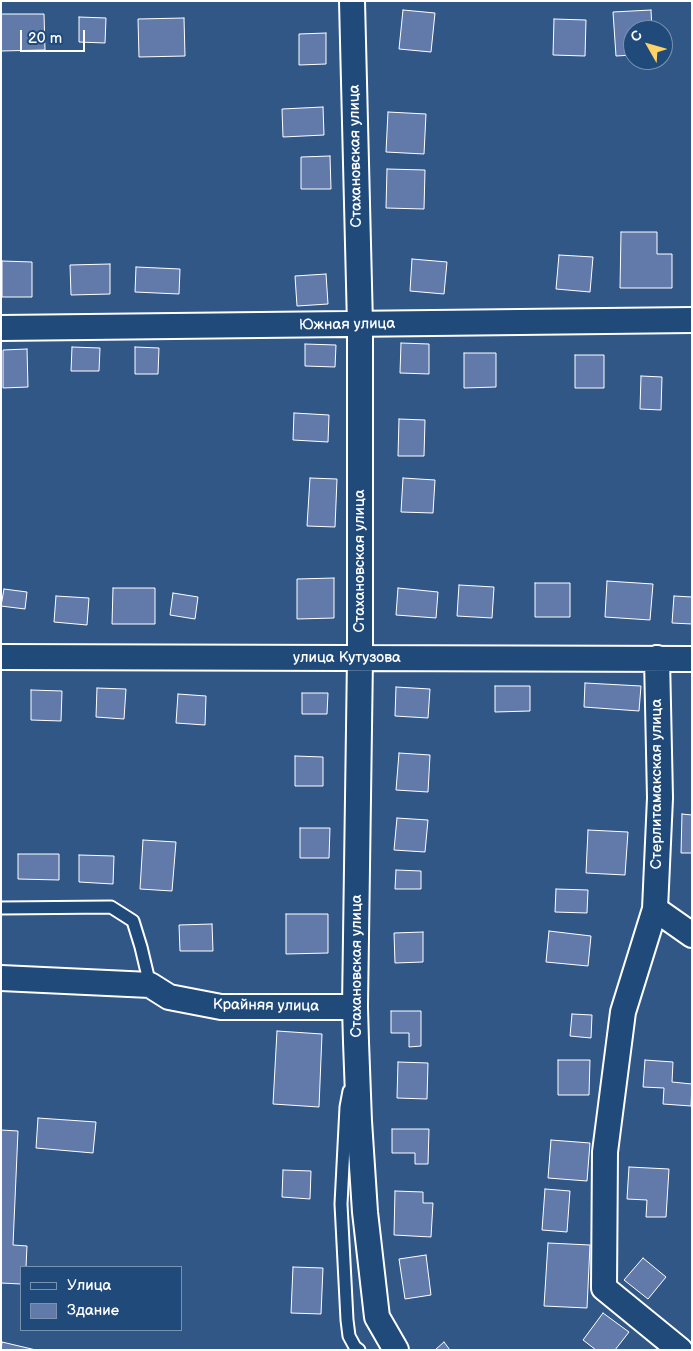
<!DOCTYPE html>
<meta charset="utf-8">
<style>
body{margin:0}
#map{position:relative;width:693px;height:1351px;overflow:hidden;background:#315787;font-family:"Balsamiq Sans",sans-serif}
canvas{display:block}
.frame{position:absolute;inset:0;border:2px solid #fff;pointer-events:none}
.legend{position:absolute;left:20px;top:1266px;width:162px;height:65px;box-sizing:border-box;background:#1f4a7a;border:1px solid #7992af;margin:0;padding:6px 9px;list-style:none;font-size:15px;color:#fff}
.legend li{display:flex;align-items:center;gap:10px;height:25px}
.legend b{width:25px;border:1px solid #7992af}
.north{position:absolute;left:623px;top:20px;width:50px;height:50px;box-sizing:border-box;background:#1f4a7a;border:1px solid #7992af;border-radius:50%;rotate:308deg;font-size:14px;font-weight:700;line-height:20px;text-align:center;color:#fff}
.north::after{content:'';display:block;margin:auto;width:18px;height:22px;background:#ffd166;clip-path:polygon(50% 0,100% 100%,50% 72%,0 100%)}
.scale{position:absolute;left:20px;top:30px;width:65px;height:22px;box-sizing:border-box;border:2px solid #fff;border-top:0;padding-left:6px;font-size:15px;line-height:18px;white-space:nowrap;color:#fff;-webkit-text-stroke:4px #1f4a7a;paint-order:stroke}
</style>
<div id="map">
<canvas width="693" height="1351"></canvas>
<div class="frame"></div>
<ul class="legend">
<li><b style="height:6px;background:#1f4a7a"></b>Улица</li>
<li><b style="height:14px;background:#617aa9"></b>Здание</li>
</ul>
<div class="north">С</div>
<div class="scale">20 m</div>
</div>
<script>
const context = document.querySelector('canvas').getContext('2d');
context.lineJoin = 'round';
function fill(path, color) { context.fillStyle = color; context.fill(path, 'evenodd'); }
const poly = rows => new Path2D(rows.map(r => 'M' + r).join(''));
function stroke(path, color, width, dash) { context.strokeStyle = color; context.lineWidth = width; context.lineCap = dash ? 'butt' : 'round'; context.setLineDash(dash || []); context.stroke(path); }
function drawText(font, color, halo, rows, align = 'center') {
  context.font = font + ' "Balsamiq Sans",sans-serif'; context.lineWidth = 4; context.setLineDash([]); context.textBaseline = 'middle'; context.strokeStyle = halo; context.fillStyle = color; for (const [text, x, y, turn = 0] of rows) {
    context.save(); context.translate(x, y); context.rotate((+turn || 0) * Math.PI / 180); context.textAlign = isNaN(turn) ? turn : align; if (halo) context.strokeText(text, 0, 0); context.fillText(text, 0, 0); context.restore();
  }
}
const building = poly([
 [403,10,435,13,431,52,399,49,403,10],
 [651,10,652,30,633,30,633,55,616,56,613,12,651,10],
 [1,14,44,14,45,50,1,51,1,14],
 [79,17,106,18,105,43,79,42,79,17],
 [184,18,185,56,139,57,138,19,184,18],
 [554,19,586,20,585,56,553,55,554,19],
 [326,33,326,64,299,65,299,34,326,33],
 [323,107,324,135,283,137,282,109,323,107],
 [388,112,426,114,424,154,386,152,388,112],
 [330,156,331,189,301,189,301,157,330,156],
 [387,169,425,170,424,209,386,208,387,169],
 [621,232,657,232,657,254,672,254,672,288,620,288,621,232],
 [559,255,593,257,590,292,556,289,559,255],
 [412,259,447,262,444,294,410,291,412,259],
 [2,261,32,262,32,297,2,297,2,261],
 [110,264,110,294,71,295,70,265,110,264],
 [136,267,180,269,179,294,135,292,136,267],
 [326,274,328,304,297,306,295,276,326,274],
 [401,343,429,344,429,374,400,373,401,343],
 [305,344,336,345,335,367,305,366,305,344],
 [72,347,100,348,99,371,71,371,72,347],
 [135,347,159,348,158,374,135,374,135,347],
 [27,349,28,387,3,388,3,350,27,349],
 [464,353,496,353,496,387,464,388,464,353],
 [575,355,604,355,604,388,575,388,575,355],
 [641,376,662,377,661,410,640,409,641,376],
 [294,413,329,415,328,442,293,440,294,413],
 [399,419,425,420,424,456,398,456,399,419],
 [310,478,337,479,335,527,307,526,310,478],
 [403,478,435,480,433,513,401,512,403,478],
 [334,578,334,618,297,619,297,579,334,578],
 [607,581,653,584,650,620,605,617,607,581],
 [535,583,570,583,570,617,535,617,535,583],
 [459,585,494,587,492,618,457,616,459,585],
 [113,588,155,588,155,624,112,624,113,588],
 [398,588,438,592,436,618,396,615,398,588],
 [4,589,27,592,25,609,1,606,4,589],
 [173,593,198,597,195,619,170,615,173,593],
 [56,596,89,598,87,625,54,622,56,596],
 [674,596,692,597,692,624,672,623,674,596],
 [585,683,641,686,639,711,584,707,585,683],
 [495,686,530,686,530,711,495,712,495,686],
 [396,687,430,689,428,718,395,716,396,687],
 [97,688,126,689,124,719,96,717,97,688],
 [31,690,62,691,61,721,31,720,31,690],
 [302,693,328,693,327,714,302,714,302,693],
 [178,694,206,696,205,725,176,723,178,694],
 [399,753,430,755,428,792,396,790,399,753],
 [295,756,323,757,323,786,295,786,295,756],
 [682,814,692,815,692,853,681,853,682,814],
 [397,818,428,820,425,852,394,850,397,818],
 [300,828,330,828,329,858,300,858,300,828],
 [588,830,628,832,625,875,586,873,588,830],
 [143,840,176,842,172,891,140,889,143,840],
 [18,854,59,854,59,880,18,879,18,854],
 [79,855,114,856,113,884,79,882,79,855],
 [396,870,421,871,421,889,395,889,396,870],
 [556,889,588,890,587,913,555,912,556,889],
 [286,914,328,914,328,953,286,954,286,914],
 [212,924,213,951,180,951,179,925,212,924],
 [549,931,591,936,588,966,546,962,549,931],
 [423,932,423,962,395,963,394,933,423,932],
 [391,1011,421,1011,421,1046,409,1047,409,1033,391,1033,391,1011],
 [572,1014,592,1015,591,1038,570,1036,572,1014],
 [277,1031,322,1034,319,1107,273,1104,277,1031],
 [558,1060,590,1060,589,1095,558,1095,558,1060],
 [645,1060,673,1062,672,1082,692,1084,691,1106,663,1104,664,1088,643,1087,645,1060],
 [398,1062,428,1063,427,1099,397,1098,398,1062],
 [38,1118,96,1122,93,1153,36,1148,38,1118],
 [392,1129,429,1129,428,1164,415,1164,415,1153,392,1153,392,1129],
 [1,1130,18,1131,13,1245,27,1246,26,1267,21,1267,21,1284,1,1283,1,1130],
 [551,1140,590,1143,587,1181,548,1178,551,1140],
 [629,1167,669,1169,666,1217,646,1217,647,1200,627,1199,629,1167],
 [283,1170,311,1171,310,1199,282,1197,283,1170],
 [545,1189,570,1191,567,1232,542,1230,545,1189],
 [395,1191,423,1192,423,1203,433,1203,431,1237,394,1235,395,1191],
 [548,1243,590,1245,587,1308,544,1306,548,1243],
 [426,1255,431,1295,405,1299,399,1259,426,1255],
 [643,1258,666,1277,648,1299,624,1280,643,1258],
 [293,1267,323,1268,321,1314,291,1313,293,1267],
 [603,1313,629,1332,615,1350,596,1350,583,1340,603,1313],
 [2,1342,36,1350,1,1350,2,1342],
 [444,1342,450,1350,435,1350,444,1342]
]);
const lane = poly([
 [1,908,111,907,133,921,141,947,150,985],
 [349,1091,346,1107,341,1204,347,1320,349,1336,355,1347,359,1350]
]);
const street = poly([
 [352,1,360,325,360,658,355,1007,356,1042,359,1121,365,1212,377,1317,396,1350],
 [1,328,692,320],
 [1,657,692,659],
 [657,658,660,798,655,909,623,1012,605,1152,604,1288,680,1350],
 [655,909,692,935],
 [1,978,150,985,169,997,221,1007,355,1007]
]);
const streetNames = [
 ["Стахановская улица",356,156,-91],
 ["Южная улица",347,325,-1],
 ["Стахановская улица",360,561,-90],
 ["улица Кутузова",347,658],
 ["Стерлитамакская улица",657,784,-90],
 ["Стахановская улица",357,966,-90],
 ["Крайняя улица",266,1006,1]
];
fill(building, '#617aa9');
stroke(building, '#fff', 1);
stroke(lane, '#fff', 15);
stroke(street, '#fff', 28);
stroke(lane, '#1f4a7a', 11);
stroke(street, '#1f4a7a', 24);
drawText('15px', '#fff', '#1f4a7a', streetNames);
</script>
